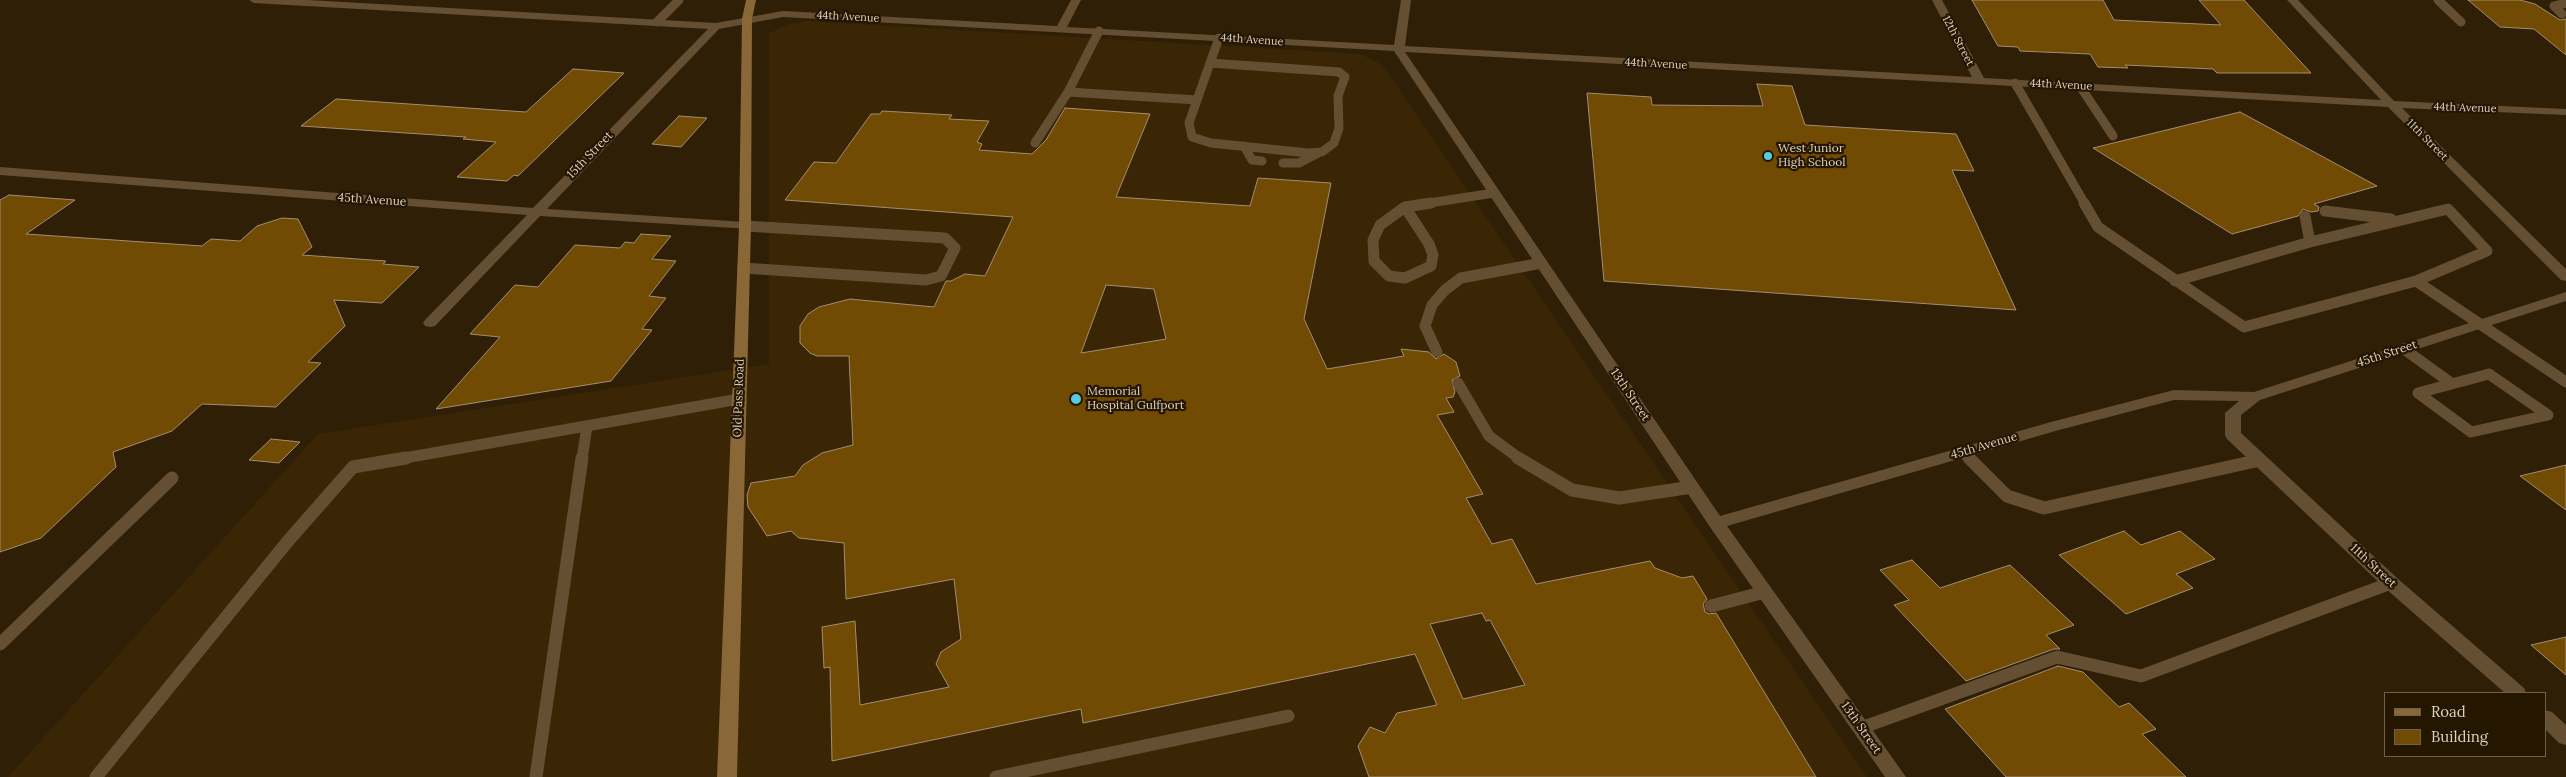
<!DOCTYPE html>
<style>
body{margin:0}
#map{position:relative;width:2566px;height:777px;overflow:hidden;background:#2f1f07;font-family:Lora,serif}
canvas{display:block}
.legend{position:absolute;left:2384px;top:692px;width:162px;height:65px;box-sizing:border-box;background:#251600;border:1px solid #6e604e;margin:0;padding:6px 9px;list-style:none;font-size:15px;color:#dbd0c2}
.legend li{display:flex;align-items:center;gap:10px;height:25px}
.legend b{width:25px;border:1px solid #6e604e}
</style>
<div id="map">
<canvas width="2566" height="777"></canvas>
<ul class="legend">
<li><b style="height:6px;background:#896736"></b>Road</li>
<li><b style="height:14px;background:#714b03"></b>Building</li>
</ul>
</div>
<script>
const context = document.querySelector('canvas').getContext('2d');
context.lineJoin = 'round';
function fill(path, color) { context.fillStyle = color; context.fill(path, 'evenodd'); }
const poly = rows => new Path2D(rows.map(r => 'M' + r).join(''));
function stroke(path, color, width, dash) { context.strokeStyle = color; context.lineWidth = width; context.lineCap = dash ? 'butt' : 'round'; context.setLineDash(dash || []); context.stroke(path); }
function drawText(font, color, halo, rows, align = 'center') {
  context.font = font + ' Lora,serif'; context.lineWidth = 4.5; context.setLineDash([]); context.textBaseline = 'middle'; context.strokeStyle = halo; context.fillStyle = color; for (const [text, x, y, turn = 0] of rows) {
    context.save(); context.translate(x, y); context.rotate((+turn || 0) * Math.PI / 180); context.textAlign = isNaN(turn) ? turn : align; if (halo) context.strokeText(text, 0, 0); context.fillText(text, 0, 0); context.restore();
  }
}
const built = poly([
 [807,21,1360,54,1378,62,1386,70,1867,777,8,777,318,434,769,364,769,33,793,23]
]);
const building = poly([
 [1972,0,2103,0,2114,20,2221,25,2199,0,2244,0,2311,73,2217,73,2213,69,2125,65,2128,68,2098,67,2090,54,2020,51,2018,47,1998,46,1972,0],
 [2468,0,2520,0,2535,4,2560,20,2566,19,2566,55,2534,29,2500,27,2468,0],
 [573,69,624,73,518,176,514,175,507,181,457,177,496,142,463,139,466,137,301,126,336,99,526,112,573,69],
 [1757,84,1792,86,1805,125,1956,134,1974,171,1952,170,2016,310,1604,281,1587,93,1651,97,1652,105,1763,106,1757,84],
 [1065,108,1150,114,1116,197,1250,206,1258,178,1331,183,1304,319,1327,369,1404,356,1401,349,1429,352,1436,359,1444,354,1456,362,1460,376,1452,380,1455,392,1453,397,1446,398,1454,412,1437,415,1483,494,1466,498,1492,544,1512,539,1536,584,1650,561,1655,568,1682,578,1693,576,1707,599,1703,604,1705,612,1709,614,1716,613,1816,777,1369,777,1358,746,1370,727,1385,733,1397,713,1437,705,1415,654,1083,723,1081,709,832,761,830,667,824,668,822,627,855,621,860,705,949,687,936,664,941,652,961,639,954,579,846,599,844,543,799,538,791,531,767,536,748,507,747,495,751,483,795,476,803,465,822,453,853,445,849,356,817,356,810,353,800,343,800,326,808,314,819,307,850,299,934,307,946,281,951,281,965,274,985,276,1013,217,785,200,814,162,836,163,871,114,880,114,882,111,952,115,949,119,989,121,977,142,982,144,979,150,1032,154,1046,140,1065,108],
 [1106,285,1154,289,1166,339,1081,353,1106,285],
 [1482,613,1486,621,1490,620,1525,685,1463,699,1430,624,1482,613],
 [2240,112,2377,186,2314,204,2319,207,2318,211,2311,212,2303,209,2298,216,2232,234,2093,148,2240,112],
 [679,116,707,118,681,147,652,144,679,116],
 [9,195,75,200,26,234,202,246,211,239,240,241,257,226,282,218,298,219,312,247,302,255,386,261,383,264,419,267,382,303,334,300,345,326,308,362,321,363,276,407,202,404,172,431,113,452,116,467,41,538,0,552,0,200,9,195],
 [641,234,671,236,652,259,676,261,649,296,666,298,642,329,652,330,611,381,436,409,500,337,470,334,515,285,538,287,575,245,620,248,625,242,634,243,641,234],
 [271,439,300,442,279,463,249,460,271,439],
 [2566,465,2566,510,2520,476,2566,465],
 [2124,531,2141,545,2180,531,2215,559,2176,574,2193,588,2126,614,2059,555,2124,531],
 [1912,560,1940,588,2010,565,2074,625,2046,635,2060,649,2054,649,1966,681,1894,605,1909,600,1880,570,1912,560],
 [2566,637,2566,675,2531,645,2566,637],
 [2058,666,2083,672,2119,707,2129,703,2156,729,2142,734,2186,777,2006,777,1945,709,2058,666]
]);
const laneFar2 = poly([
 [2438,0,2461,22],
 [2562,14,2554,6,2566,3],
 [657,22,679,0],
 [1099,31,1068,92,1197,100],
 [1210,63,1339,72,1345,77,1338,96,1339,128,1334,143,1322,152,1308,153,1211,143,1192,137,1189,123,1210,63],
 [1210,63,1219,38],
 [2015,83,2085,204],
 [2080,86,2113,136],
 [1035,143,1068,92],
 [1244,146,1252,160,1262,161],
 [1283,163,1299,163,1318,153],
 [1423,204,1494,193]
]);
const laneFar1 = poly([
 [2084,203,2098,227,2244,327,2416,281,2566,382],
 [1405,207,1429,244,1433,255,1431,266,1405,278,1389,276,1374,261,1373,240,1380,225,1405,207],
 [1405,207,1431,203],
 [2325,211,2391,219],
 [2305,216,2310,242],
 [743,268,926,280,941,276,955,248,945,238,745,226],
 [2175,281,2310,242,2448,209,2487,251,2416,281],
 [2404,349,2451,383],
 [1437,352,1425,326,1432,305,1445,290,1461,278,1542,263],
 [2489,374,2548,415,2471,432,2418,393,2489,374],
 [1458,383,1489,436,1520,459],
 [1963,452,1970,459],
 [399,459,739,399],
 [582,459,587,426]
]);
const lane = poly([
 [1518,458,1572,490,1619,498,1692,487],
 [1969,458,2007,496,2044,508,2260,460],
 [1711,606,1765,592],
 [0,644,172,478],
 [1861,728,2057,657,2141,676,2391,583],
 [96,777,288,541,353,467,406,458],
 [536,777,582,458],
 [996,777,1288,716]
]);
const street = poly([
 [249,0,308,0,716,23,783,11,1057,26,1071,0,1081,0,1067,27,1394,45,1401,0,1411,0,1405,46,1972,77,1932,0,1942,0,1984,78,2381,100,2287,0,2298,0,2394,101,2566,109,2566,115,2402,108,2566,269,2566,281,2561,280,2388,107,1405,52,1720,516,2051,422,2174,390,2254,392,2566,292,2566,301,2260,400,2241,415,2241,433,2397,578,2524,688,2526,693,2505,693,2385,588,2227,439,2225,435,2225,413,2239,401,2174,400,2059,430,1727,526,1906,777,1885,777,1710,527,1394,51,783,17,719,29,547,209,745,222,751,226,750,229,540,216,435,326,430,327,425,326,423,323,425,320,527,215,0,175,0,167,533,208,708,29,254,3,249,0],
 [2545,710,2552,712,2566,725,2566,745,2559,743,2545,729,2545,710]
]);
const secondary = poly([
 [746,0,756,0,752,19,751,226,737,777,717,777,739,226,742,19,746,0]
]);
const markers = [
 [1768,156,5,"#57c9e2"],
 [1076,399,6,"#57c9e2"]
];
const farStreetnames = [
 ["44th Avenue",848,17,3],
 ["44th Avenue",1252,40,4],
 ["12th Street",1958,41,62],
 ["44th Avenue",1656,64,3],
 ["44th Avenue",2061,85,3],
 ["44th Avenue",2465,108,2],
 ["11th Street",2427,140,45]
];
const poiNames = [
 ["West Junior",1778,149],
 ["High School",1778,163],
 ["Memorial",1087,392],
 ["Hospital Gulfport",1087,406]
];
const streetNames = [
 ["15th Street",590,155,-46],
 ["45th Avenue",372,200,4],
 ["45th Street",2387,354,-18],
 ["13th Street",1630,395,56],
 ["Old Pass Road",739,398,-88],
 ["45th Avenue",1984,446,-16],
 ["11th Street",2373,566,43],
 ["13th Street",1861,728,55]
];
fill(built, '#3a2605');
fill(building, '#714b03');
stroke(building, '#a28e73', 1);
stroke(laneFar2, '#644f32', 9);
stroke(laneFar1, '#644f32', 11);
stroke(lane, '#644f32', 13);
fill(street, '#644f32');
fill(secondary, '#896736');
for (const [x, y, r, color] of markers) { const dot = new Path2D(); dot.arc(x, y, r, 0, 2 * Math.PI); context.fillStyle = color; context.fill(dot); stroke(dot, '#251600', 2); }
drawText('11px', '#dbd0c2', '#251600', farStreetnames);
drawText('12px', '#dbd0c2', '#251600', poiNames, 'left');
drawText('12px', '#dbd0c2', '#251600', streetNames);
</script>
